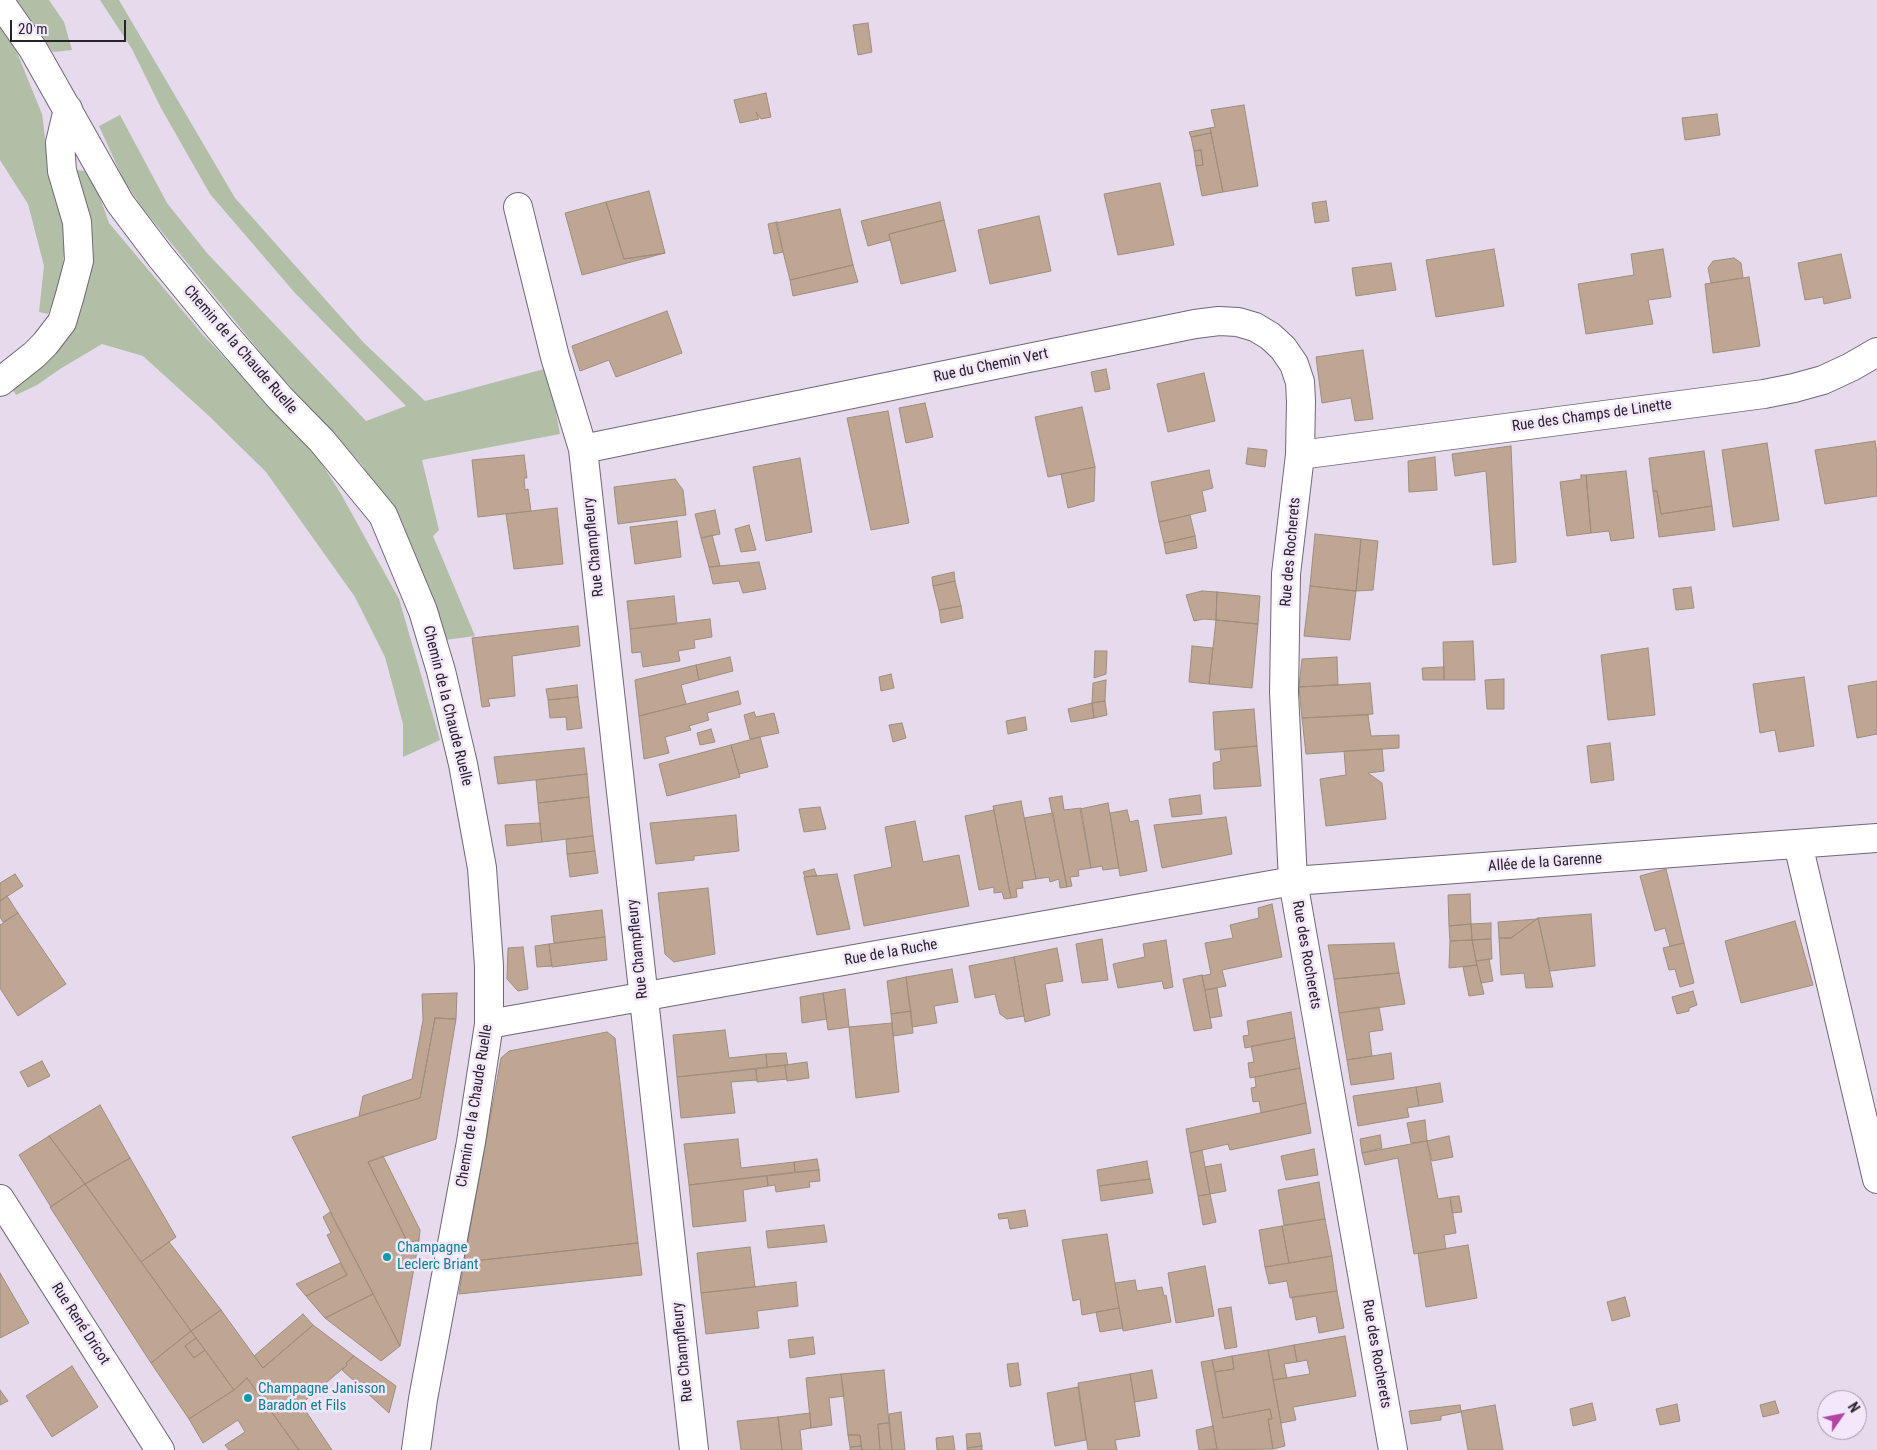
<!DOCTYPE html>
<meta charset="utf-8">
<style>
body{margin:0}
#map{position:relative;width:1877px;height:1450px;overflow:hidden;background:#e6daed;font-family:"Roboto Condensed",sans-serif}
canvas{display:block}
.north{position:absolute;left:1817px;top:1390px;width:50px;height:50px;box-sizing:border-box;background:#f3e7fb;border:1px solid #a299a7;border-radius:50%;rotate:57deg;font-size:14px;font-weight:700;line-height:20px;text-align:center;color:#28232a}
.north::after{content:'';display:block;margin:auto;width:18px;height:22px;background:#b244a2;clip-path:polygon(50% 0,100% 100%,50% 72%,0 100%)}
.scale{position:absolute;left:10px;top:20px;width:116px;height:22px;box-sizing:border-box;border:2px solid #28232a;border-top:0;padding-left:6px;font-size:15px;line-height:18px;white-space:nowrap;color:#28232a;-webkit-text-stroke:4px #f3e7fb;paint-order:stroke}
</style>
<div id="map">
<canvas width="1877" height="1450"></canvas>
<div class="north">N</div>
<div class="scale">20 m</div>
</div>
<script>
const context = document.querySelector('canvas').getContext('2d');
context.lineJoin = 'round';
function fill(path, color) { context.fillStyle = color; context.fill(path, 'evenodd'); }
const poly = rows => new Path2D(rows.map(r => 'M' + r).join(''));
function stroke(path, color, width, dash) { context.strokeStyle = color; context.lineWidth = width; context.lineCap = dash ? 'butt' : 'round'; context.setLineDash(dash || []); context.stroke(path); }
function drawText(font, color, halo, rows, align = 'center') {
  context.font = font + ' "Roboto Condensed",sans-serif'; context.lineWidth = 5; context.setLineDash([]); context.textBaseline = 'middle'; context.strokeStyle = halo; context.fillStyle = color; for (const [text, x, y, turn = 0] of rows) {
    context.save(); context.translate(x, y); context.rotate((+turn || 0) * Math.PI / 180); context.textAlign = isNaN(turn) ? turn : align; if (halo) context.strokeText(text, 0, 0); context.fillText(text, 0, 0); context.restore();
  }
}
const green = poly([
 [17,0,49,0,64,22,72,50,53,52],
 [100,0,119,0,235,198,364,343,425,401,548,368,560,434,422,460,439,530,433,536,475,636,445,640,389,514,363,466,275,370,144,210,124,181,99,126,120,115,167,203,207,253,366,421,406,406,295,293,210,194,161,108,132,49],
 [0,27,16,50,42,114,48,161,61,211,65,242,61,287,48,314,39,312,44,266,28,204,0,160],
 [69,169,91,172,109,223,204,336,317,456,341,494,399,599,440,740,403,757,403,724,385,657,355,597,266,472,209,416,143,356,102,344,60,369,37,385,16,395,13,390,61,346,75,321]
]);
const building = poly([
 [868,23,872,52,858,55,853,25,868,23],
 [766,93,771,117,761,119,756,112,759,119,740,123,734,100,766,93],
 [1244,105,1258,186,1223,192,1210,128,1215,127,1211,110,1244,105],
 [1717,114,1720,135,1685,140,1682,118,1717,114],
 [1210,128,1211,133,1191,137,1189,132,1210,128],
 [1211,133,1223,192,1202,196,1196,166,1203,165,1201,150,1194,151,1191,137,1211,133],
 [1201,150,1203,165,1196,166,1194,151,1201,150],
 [1160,183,1174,245,1118,255,1104,194,1160,183],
 [649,191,665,253,624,259,606,202,649,191],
 [1326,201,1329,221,1315,223,1312,203,1326,201],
 [606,202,624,259,665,253,582,275,565,213,606,202],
 [940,202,944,220,889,234,890,240,868,246,861,221,940,202],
 [840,209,853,265,790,280,776,223,840,209],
 [1039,216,1051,271,990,284,978,230,1039,216],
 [944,220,956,271,901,284,889,234,944,220],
 [777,222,783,252,774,254,768,224,777,222],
 [1494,249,1504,306,1436,317,1426,260,1494,249],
 [1663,249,1671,297,1648,300,1653,324,1586,334,1578,284,1634,275,1631,254,1663,249],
 [1841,254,1851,298,1824,304,1823,297,1805,300,1798,263,1841,254],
 [1734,258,1741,263,1743,278,1711,283,1708,268,1713,261,1734,258],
 [1391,263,1396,290,1356,296,1352,268,1391,263],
 [853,265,858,282,793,296,790,280,853,265],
 [1749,277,1760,346,1713,353,1705,284,1749,277],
 [667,311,682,353,616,377,609,360,580,371,572,346,667,311],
 [1363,350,1373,419,1355,421,1351,398,1322,403,1316,357,1363,350],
 [1106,369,1110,389,1095,392,1091,372,1106,369],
 [1204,373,1215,421,1168,432,1157,384,1204,373],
 [925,403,933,437,906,443,899,408,925,403],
 [1082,407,1095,467,1048,477,1035,417,1082,407],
 [888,411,909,523,871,530,847,418,888,411],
 [1875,441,1877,454,1877,496,1825,504,1815,450,1875,441],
 [1767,443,1779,520,1733,527,1722,450,1767,443],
 [1511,446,1516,562,1493,565,1486,471,1455,476,1452,454,1511,446],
 [1248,448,1267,450,1265,467,1246,464,1248,448],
 [1704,451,1712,506,1661,514,1657,491,1653,491,1649,458,1704,451],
 [524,455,527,478,524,478,525,490,528,489,531,511,478,517,472,460,524,455],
 [1435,457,1437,490,1409,492,1408,461,1435,457],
 [800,458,812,532,766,541,753,467,800,458],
 [1095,467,1094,501,1068,508,1061,474,1095,467],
 [1209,470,1213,488,1202,491,1206,511,1159,522,1151,482,1209,470],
 [1626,471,1634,538,1611,541,1609,531,1591,533,1586,475,1626,471],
 [1581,475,1586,475,1591,533,1567,536,1560,482,1581,479,1581,475],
 [675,479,683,490,686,515,618,524,614,487,675,479],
 [1653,491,1657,491,1661,514,1712,506,1715,530,1659,537,1653,491],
 [557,508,563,564,514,569,506,514,557,508],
 [715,510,720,534,701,538,695,514,715,510],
 [1190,515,1195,536,1164,543,1159,522,1190,515],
 [677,521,681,557,635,564,630,527,677,521],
 [749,525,756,550,741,552,735,529,749,525],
 [1315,534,1361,539,1356,591,1310,586,1315,534],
 [712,535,720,566,709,567,701,538,712,535],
 [1195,536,1197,548,1166,554,1164,543,1195,536],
 [1361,539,1378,541,1373,590,1356,591,1361,539],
 [759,562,766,589,743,593,739,581,713,584,709,567,759,562],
 [954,572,955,581,933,586,932,577,954,572],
 [955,581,961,606,939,610,933,586,955,581],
 [1310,586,1356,591,1350,640,1304,636,1310,586],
 [1691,587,1694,608,1676,610,1673,589,1691,587],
 [1202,591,1217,592,1216,620,1204,619,1194,621,1186,595,1202,591],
 [1217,592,1260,596,1258,624,1216,620,1217,592],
 [674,596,677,624,630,629,627,601,674,596],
 [961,606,963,618,941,623,939,610,961,606],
 [710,619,712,637,694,640,695,648,678,651,680,661,643,667,641,652,632,653,630,629,710,619],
 [1216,620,1258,624,1252,688,1209,684,1216,620],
 [578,626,580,646,512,656,515,696,488,699,490,706,482,707,472,638,578,626],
 [1473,641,1475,680,1444,680,1443,642,1473,641],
 [1192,646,1213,648,1209,684,1189,682,1192,646],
 [1648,648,1655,715,1608,720,1601,655,1648,648],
 [1095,651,1107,651,1106,674,1094,678,1095,651],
 [730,657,733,671,699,680,696,665,730,657],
 [1337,657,1338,685,1299,687,1302,659,1337,657],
 [696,665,699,680,681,685,686,704,639,716,635,680,696,665],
 [1444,667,1444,680,1423,680,1422,668,1444,667],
 [891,674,894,688,881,691,879,677,891,674],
 [1804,677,1814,746,1779,752,1775,730,1760,733,1753,684,1804,677],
 [1504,679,1504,709,1487,709,1485,680,1504,679],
 [1106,680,1105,701,1092,703,1093,683,1106,680],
 [1877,681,1877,734,1857,738,1848,686,1877,681],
 [1370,683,1373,714,1302,718,1299,687,1370,683],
 [577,685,578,697,548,700,546,689,577,685],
 [738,691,741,704,707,713,709,720,689,726,691,730,665,737,669,753,644,759,639,716,738,691],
 [578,697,582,728,567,730,566,717,550,718,548,700,578,697],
 [1105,701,1107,715,1094,718,1092,703,1105,701],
 [1092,703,1094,718,1071,722,1068,709,1092,703],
 [1254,709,1257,746,1215,750,1213,712,1254,709],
 [754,712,756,717,774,713,779,733,750,739,744,715,754,712],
 [1368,715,1371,736,1399,735,1399,748,1306,754,1302,718,1368,715],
 [1025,717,1027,730,1008,734,1006,721,1025,717],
 [902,723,906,738,893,742,889,725,902,723],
 [711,729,715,742,700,745,697,733,711,729],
 [760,737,768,767,739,774,731,745,760,737],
 [1610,743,1614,780,1591,783,1587,746,1610,743],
 [731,745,740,777,667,796,659,764,731,745],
 [1257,746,1261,786,1214,789,1213,763,1221,761,1220,749,1257,746],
 [584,748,587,774,498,784,494,757,584,748],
 [1382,749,1384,771,1368,773,1382,783,1386,819,1326,826,1320,779,1346,775,1344,751,1382,749],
 [587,774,589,797,538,803,536,780,587,774],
 [1200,795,1202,814,1172,817,1169,799,1200,795],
 [1062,796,1064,810,1081,808,1091,868,1078,870,1079,876,1070,877,1072,886,1067,887,1049,798,1062,796],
 [589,797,593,836,542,842,538,803,589,797],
 [1021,801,1036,879,1022,881,1023,888,1016,889,1017,897,1011,898,993,806,1021,801],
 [1108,803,1119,868,1103,870,1102,866,1091,868,1080,809,1108,803],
 [820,807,826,829,804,832,799,809,820,807],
 [994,810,1011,898,1004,899,1002,892,994,893,994,887,979,890,965,816,994,810],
 [1127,810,1130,822,1138,820,1147,871,1120,876,1110,813,1127,810],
 [1053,813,1067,887,1060,888,1059,879,1050,882,1049,877,1036,879,1024,818,1053,813],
 [736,815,739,851,694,856,694,860,656,864,650,823,736,815],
 [1226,817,1232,854,1162,868,1154,825,1226,817],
 [915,821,923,862,959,855,969,906,864,926,854,875,892,867,885,827,915,821],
 [540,823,542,842,507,846,505,825,540,823],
 [593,836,595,851,567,854,566,839,593,836],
 [595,851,598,873,570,877,567,854,595,851],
 [814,869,817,876,805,877,803,872,814,869],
 [1666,869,1684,943,1670,946,1665,928,1655,931,1640,876,1666,869],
 [15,874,23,886,0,901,0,883,15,874],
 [837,874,850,929,817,935,804,877,837,874],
 [708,888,715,954,674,962,665,954,658,893,708,888],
 [1470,894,1471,924,1449,926,1448,895,1470,894],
 [7,896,18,913,3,922,0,917,0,901,7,896],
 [1272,904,1282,957,1222,970,1226,986,1205,990,1202,976,1211,974,1205,943,1233,938,1230,925,1259,918,1258,908,1272,904],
 [602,910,605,937,554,943,551,916,602,910],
 [18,913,66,984,18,1016,0,988,0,925,18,913],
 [1591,914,1595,966,1550,971,1538,918,1591,914],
 [1538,918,1553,987,1526,988,1524,973,1501,975,1499,938,1511,938,1538,918],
 [1537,919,1511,938,1499,938,1498,922,1537,919],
 [1795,921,1813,985,1741,1003,1725,941,1795,921],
 [1491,923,1491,939,1472,940,1471,924,1491,923],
 [1471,924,1472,940,1450,941,1449,926,1471,924],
 [605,937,607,960,552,967,549,944,605,937],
 [1102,939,1108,980,1082,983,1076,944,1102,939],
 [1491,939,1492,959,1476,961,1472,940,1491,939],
 [1166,940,1173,987,1164,989,1162,981,1118,988,1113,964,1145,957,1143,944,1166,940],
 [1472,940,1477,965,1449,968,1450,941,1472,940],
 [1394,943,1399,973,1334,979,1328,945,1394,943],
 [1684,943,1694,983,1680,987,1675,969,1669,970,1663,948,1684,943],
 [549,944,552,966,537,967,535,946,549,944],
 [523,947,528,989,518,991,507,979,508,948,523,947],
 [1057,948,1063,981,1045,984,1050,1015,1025,1022,1014,957,1057,948],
 [1014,957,1024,1016,1007,1019,1000,1014,995,994,975,998,969,966,1014,957],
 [1489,959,1493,981,1481,983,1476,961,1489,959],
 [1477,965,1484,994,1469,996,1463,967,1477,965],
 [952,969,958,1002,934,1006,937,1023,912,1027,906,977,952,969],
 [1399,973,1405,1004,1339,1013,1334,979,1399,973],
 [1202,975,1212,1028,1194,1031,1183,979,1202,975],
 [906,977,911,1011,891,1014,887,981,906,977],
 [1217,988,1222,1016,1210,1018,1205,990,1217,988],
 [845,989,849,1027,828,1030,823,993,845,989],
 [1693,991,1697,1005,1689,1008,1689,1011,1677,1014,1672,997,1693,991],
 [457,993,456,1019,435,1018,420,1098,359,1116,363,1096,412,1079,423,1020,422,994,457,993],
 [823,993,827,1019,802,1023,800,997,823,993],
 [1379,1007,1383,1030,1369,1032,1372,1056,1347,1060,1339,1013,1379,1007],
 [911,1011,913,1033,893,1036,891,1014,911,1011],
 [1291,1012,1295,1038,1245,1048,1243,1036,1249,1035,1247,1021,1291,1012],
 [435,1018,456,1019,436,1139,368,1162,408,1243,419,1240,400,1346,292,1137,420,1098,435,1018],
 [892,1023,899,1092,856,1098,849,1027,892,1023],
 [725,1030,729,1058,766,1054,767,1067,677,1077,673,1035,725,1030],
 [607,1032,615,1038,638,1243,464,1262,501,1058,509,1051,607,1032],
 [1295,1038,1300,1068,1250,1078,1248,1063,1254,1062,1251,1046,1295,1038],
 [786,1053,788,1065,767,1067,766,1054,786,1053],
 [1391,1053,1394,1079,1351,1085,1347,1060,1391,1053],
 [42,1061,50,1076,28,1087,20,1072,42,1061],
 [807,1062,809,1078,787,1081,785,1065,807,1062],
 [785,1065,787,1079,757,1082,756,1069,785,1065],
 [1300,1068,1306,1103,1261,1113,1259,1101,1253,1102,1251,1088,1256,1087,1255,1077,1300,1068],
 [756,1069,757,1080,731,1082,735,1113,681,1118,677,1077,756,1069],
 [1440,1083,1443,1102,1419,1106,1416,1087,1440,1083],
 [1416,1087,1419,1106,1407,1108,1409,1117,1358,1126,1353,1096,1416,1087],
 [1306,1103,1311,1133,1230,1150,1228,1144,1190,1153,1186,1129,1306,1103],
 [100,1105,130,1158,85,1184,49,1136,100,1105],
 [1425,1120,1427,1141,1411,1143,1407,1123,1425,1120],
 [1380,1135,1382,1148,1362,1153,1360,1139,1380,1135],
 [49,1136,85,1184,51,1207,19,1155,49,1136],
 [1449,1136,1453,1157,1432,1161,1427,1141,1449,1136],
 [738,1139,741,1168,794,1162,795,1172,689,1185,684,1144,738,1139],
 [1427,1141,1438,1199,1450,1197,1456,1233,1444,1235,1446,1249,1414,1254,1398,1158,1365,1165,1362,1153,1427,1141],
 [1314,1149,1318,1175,1286,1180,1281,1156,1314,1149],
 [1202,1150,1210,1194,1198,1196,1190,1153,1202,1150],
 [383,1156,420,1230,419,1240,408,1243,368,1162,383,1156],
 [130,1158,176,1237,141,1262,85,1184,130,1158],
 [817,1159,819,1170,795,1172,794,1162,817,1159],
 [1147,1161,1150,1179,1099,1186,1097,1170,1147,1161],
 [1221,1164,1226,1191,1210,1194,1205,1167,1221,1164],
 [819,1170,820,1181,809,1182,810,1187,776,1192,775,1185,768,1186,767,1176,819,1170],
 [767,1176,768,1186,743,1190,746,1221,693,1227,689,1185,767,1176],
 [1150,1179,1153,1193,1101,1201,1099,1186,1150,1179],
 [1319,1182,1325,1219,1284,1225,1278,1190,1319,1182],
 [85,1184,191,1331,151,1363,50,1207,85,1184],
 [1210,1194,1216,1222,1203,1225,1198,1196,1210,1194],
 [1459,1196,1462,1212,1452,1213,1450,1197,1459,1196],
 [1025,1210,1028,1226,1010,1229,1008,1218,999,1219,998,1214,1025,1210],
 [330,1212,373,1294,325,1318,306,1296,347,1275,327,1235,331,1233,323,1217,330,1212],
 [1325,1219,1332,1256,1289,1263,1282,1226,1325,1219],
 [824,1225,827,1242,768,1248,766,1231,824,1225],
 [1282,1226,1289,1263,1265,1267,1259,1230,1282,1226],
 [1107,1234,1119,1308,1082,1315,1080,1299,1073,1301,1062,1240,1107,1234],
 [169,1242,221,1310,191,1331,141,1262,169,1242],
 [638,1243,642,1275,459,1294,464,1262,638,1243],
 [1468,1245,1477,1298,1426,1307,1418,1253,1468,1245],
 [750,1247,755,1287,701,1293,697,1253,750,1247],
 [1332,1256,1337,1291,1290,1298,1287,1281,1269,1284,1265,1267,1332,1256],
 [340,1263,347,1275,306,1296,296,1284,340,1263],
 [1205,1266,1214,1316,1176,1323,1168,1273,1205,1266],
 [0,1273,29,1323,0,1338,0,1273],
 [1135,1280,1137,1291,1162,1287,1164,1296,1166,1295,1171,1322,1123,1331,1115,1283,1135,1280],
 [796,1282,798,1306,757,1311,759,1328,706,1334,701,1293,796,1282],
 [1337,1291,1344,1328,1319,1333,1316,1316,1296,1320,1292,1297,1337,1291],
 [373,1294,400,1346,381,1361,325,1318,373,1294],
 [1625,1297,1630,1316,1612,1321,1607,1302,1625,1297],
 [1231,1307,1237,1347,1225,1349,1218,1309,1231,1307],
 [1119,1308,1123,1328,1100,1332,1096,1312,1119,1308],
 [221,1310,263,1368,313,1325,354,1356,346,1363,347,1365,301,1404,332,1450,299,1450,247,1378,234,1390,191,1331,221,1310],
 [303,1314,313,1325,263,1368,254,1356,303,1314],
 [191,1331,196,1338,185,1346,194,1358,205,1350,234,1390,189,1419,151,1363,191,1331],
 [1345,1336,1356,1396,1293,1407,1296,1420,1281,1423,1273,1380,1310,1374,1307,1360,1297,1362,1294,1345,1345,1336],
 [813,1337,815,1354,790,1358,788,1340,813,1337],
 [196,1338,205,1350,194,1358,185,1346,196,1338],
 [1294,1345,1297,1362,1284,1364,1287,1378,1273,1380,1268,1350,1294,1345],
 [1268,1350,1285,1446,1273,1449,1268,1419,1272,1419,1270,1409,1223,1418,1215,1372,1234,1369,1232,1356,1268,1350],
 [354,1356,396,1386,389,1413,342,1370,347,1365,346,1363,354,1356],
 [1232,1356,1234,1369,1215,1372,1212,1360,1232,1356],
 [1212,1360,1223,1418,1270,1409,1272,1419,1268,1419,1273,1449,1210,1450,1217,1449,1201,1362,1212,1360],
 [1018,1363,1021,1385,1010,1387,1007,1364,1018,1363],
 [72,1366,98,1407,52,1437,26,1396,72,1366],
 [884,1370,889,1423,878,1424,880,1450,862,1450,860,1435,848,1435,841,1374,884,1370],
 [1152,1370,1157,1398,1135,1402,1130,1374,1152,1370],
 [841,1374,844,1396,829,1398,832,1425,811,1428,806,1378,841,1374],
 [1130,1374,1140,1436,1115,1440,1117,1450,1088,1450,1078,1383,1130,1374],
 [247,1378,299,1450,229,1450,225,1445,245,1432,238,1420,203,1443,189,1419,234,1390,247,1378],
 [1078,1387,1086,1440,1055,1446,1047,1393,1078,1387],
 [0,1390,8,1401,0,1405,0,1390],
 [1775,1401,1779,1413,1763,1417,1760,1405,1775,1401],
 [1592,1403,1596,1420,1573,1426,1570,1409,1592,1403],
 [1677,1404,1680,1421,1660,1425,1656,1409,1677,1404],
 [1460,1405,1461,1412,1441,1416,1441,1420,1411,1424,1409,1411,1460,1405],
 [1495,1405,1503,1450,1468,1450,1461,1411,1495,1405],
 [901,1412,905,1450,892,1450,889,1414,901,1412],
 [810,1413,811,1428,800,1430,802,1450,782,1450,778,1417,810,1413],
 [778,1417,782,1450,741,1450,737,1421,778,1417],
 [889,1423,892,1450,880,1450,878,1424,889,1423],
 [1213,1426,1217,1449,1199,1450,1196,1430,1213,1426],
 [980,1433,982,1446,967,1448,966,1434,980,1433],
 [848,1435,860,1435,861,1446,850,1447,848,1435],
 [953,1436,955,1450,937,1450,936,1438,953,1436],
 [861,1446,862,1450,850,1450,850,1447,861,1446],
 [982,1446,982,1450,967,1450,967,1448,982,1446]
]);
const minor = poly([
 [0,2,33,49,120,203,160,256,220,329,280,398,322,441,383,515,423,611,441,671,463,764,482,868,489,966,489,1024,471,1142,423,1399,416,1450],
 [518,207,555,357,583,449,694,1450],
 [0,382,34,355,45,344,62,322,70,295,79,261,77,222,62,171,60,143,68,109],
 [583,449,1195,324,1219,321,1238,322,1255,327,1270,336,1283,348,1294,364,1300,382,1301,401,1300,455,1286,574,1284,692,1293,881,1393,1450],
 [1300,455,1764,394,1794,388,1823,380,1851,367,1877,352],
 [1798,844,1877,1179],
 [489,1024,1293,881,1877,838],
 [0,1199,160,1450]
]);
const markers = [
 [387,1257,5,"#0f9aa8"],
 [248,1398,5,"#0f9aa8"]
];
const streetNames = [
 ["Chemin de la Chaude Ruelle",240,350,49],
 ["Rue du Chemin Vert",991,366,-12],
 ["Rue des Champs de Linette",1592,416,-8],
 ["Rue Champfleury",594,547,-96],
 ["Rue des Rocherets",1291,552,-85],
 ["Chemin de la Chaude Ruelle",447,706,76],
 ["Allée de la Garenne",1545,863,-4],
 ["Rue Champfleury",638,949,-96],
 ["Rue de la Ruche",891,953,-10],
 ["Rue des Rocherets",1306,955,80],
 ["Chemin de la Chaude Ruelle",475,1106,-81],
 ["Rue René Dricot",80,1324,57],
 ["Rue Champfleury",683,1352,-96],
 ["Rue des Rocherets",1376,1354,80]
];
const cultureNames = [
 ["Champagne",397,1248],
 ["Leclerc Briant",397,1265],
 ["Champagne Janisson",258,1389],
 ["Baradon et Fils",258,1406]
];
fill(green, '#b1bfa7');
fill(building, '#bea692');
stroke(building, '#9e8d7f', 1);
stroke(minor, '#716777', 30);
stroke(minor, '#fff', 28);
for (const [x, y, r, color] of markers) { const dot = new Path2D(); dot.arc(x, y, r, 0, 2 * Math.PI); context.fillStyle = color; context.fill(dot); stroke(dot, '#f3e7fb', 2); }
drawText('15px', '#28232a', '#f3e7fb', streetNames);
drawText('15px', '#0d838f', '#f3e7fb', cultureNames, 'left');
</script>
